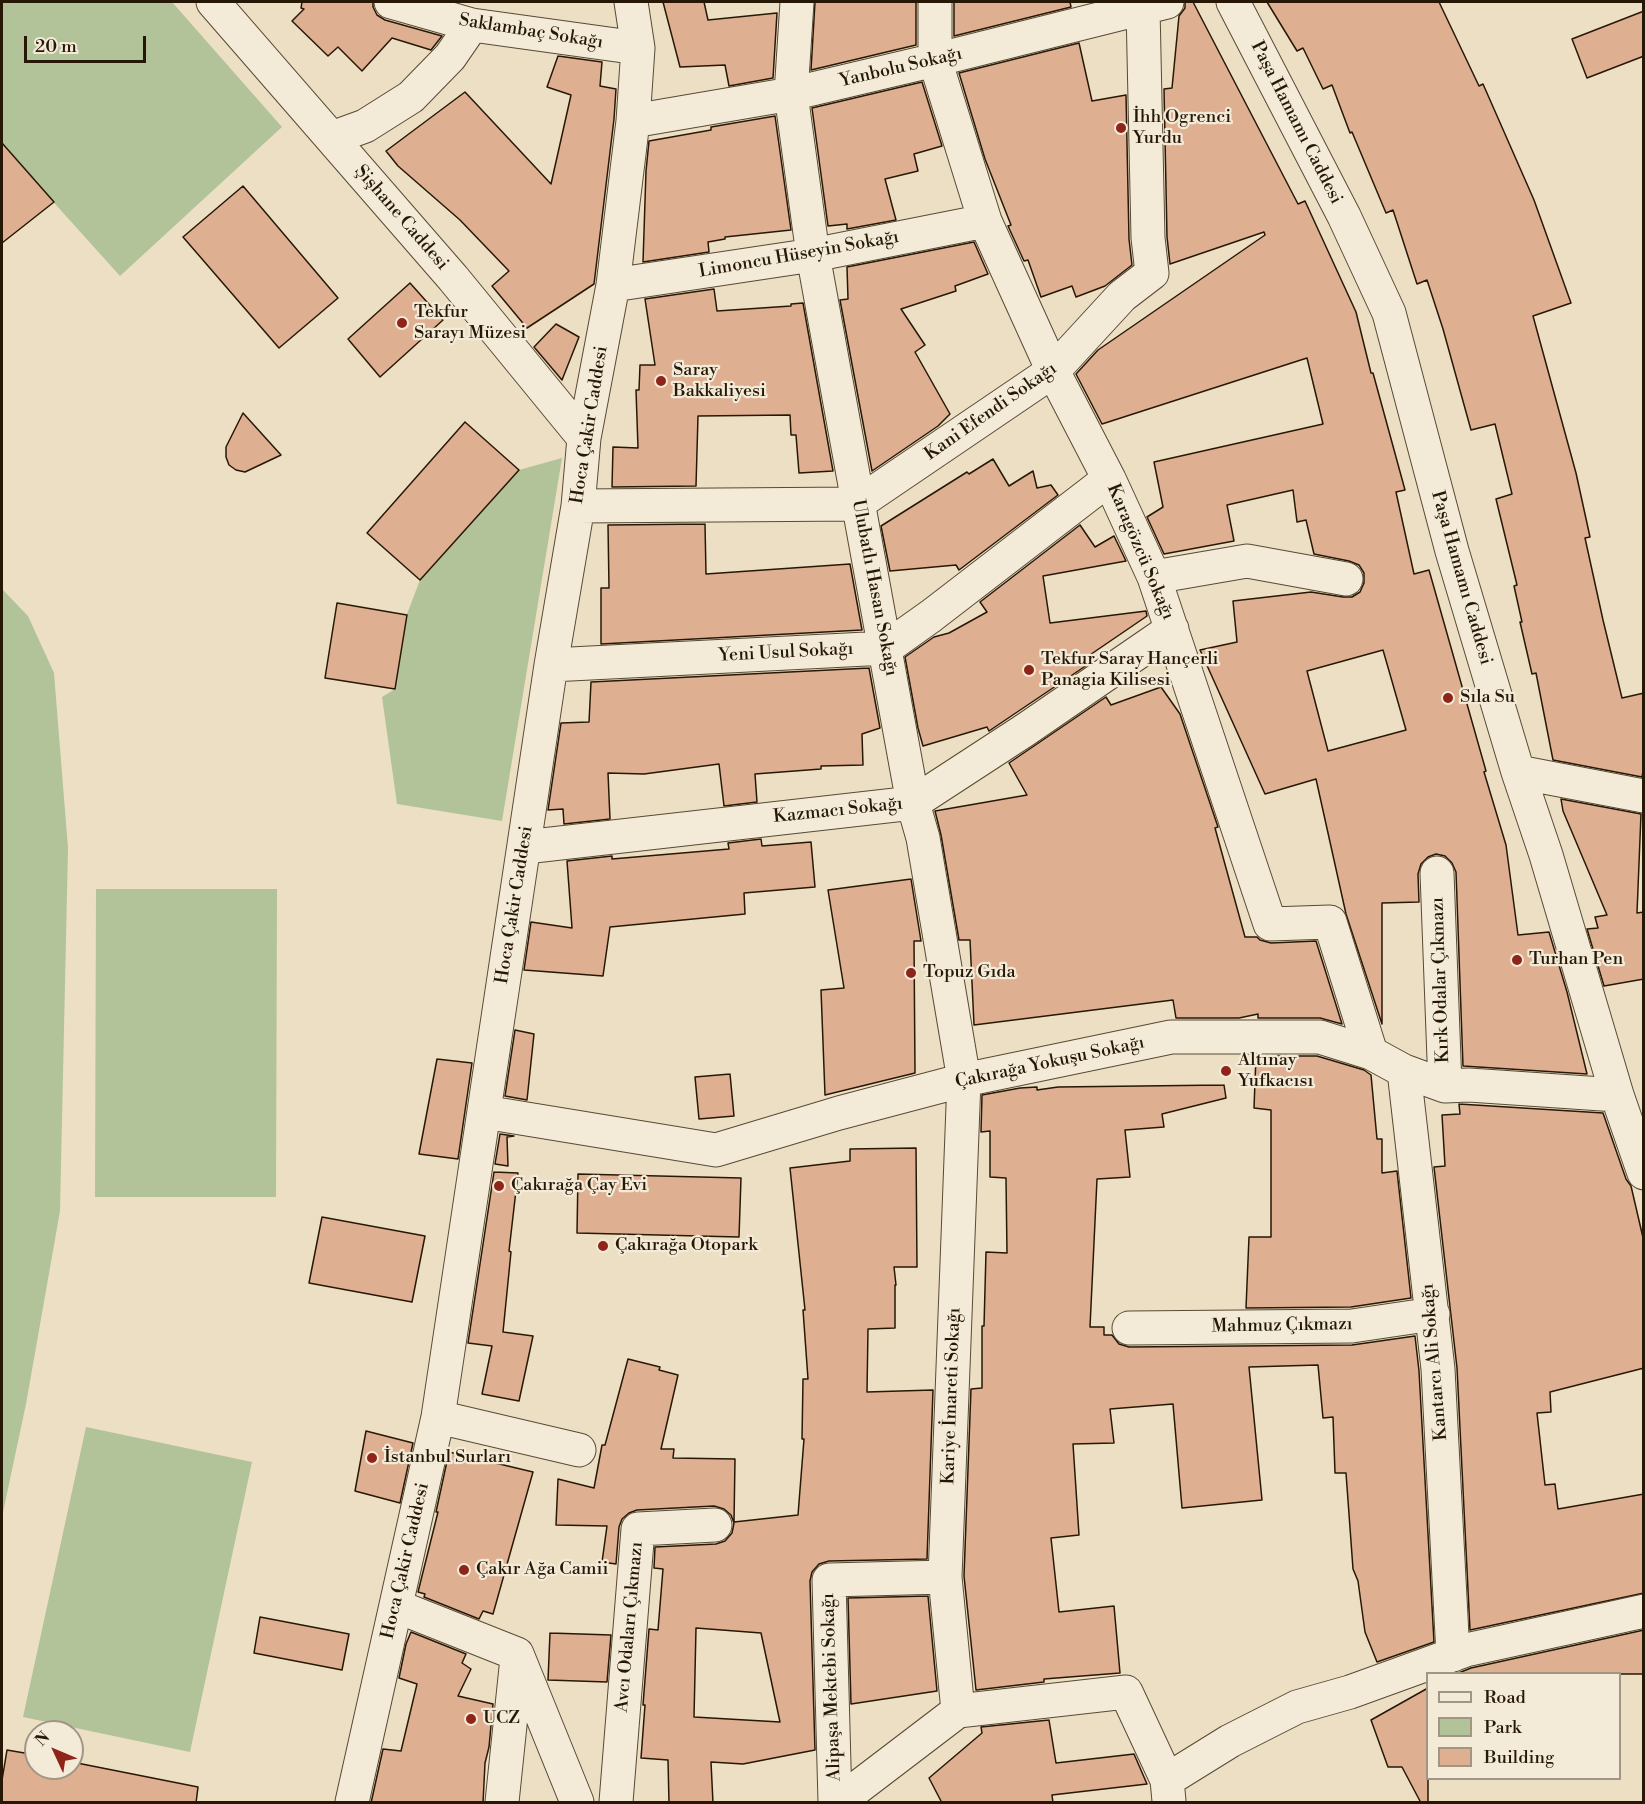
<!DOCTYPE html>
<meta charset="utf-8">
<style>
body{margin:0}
#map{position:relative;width:1645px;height:1804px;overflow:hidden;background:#eddfc3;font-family:"Libre Bodoni",serif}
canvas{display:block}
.frame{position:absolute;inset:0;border:3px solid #271806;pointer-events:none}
.legend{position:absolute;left:1426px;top:1672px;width:195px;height:108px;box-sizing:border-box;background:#f3ead8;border:2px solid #a19684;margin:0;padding:8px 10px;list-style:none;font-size:18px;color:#271806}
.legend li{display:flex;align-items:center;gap:12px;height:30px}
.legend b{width:30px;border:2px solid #a19684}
.north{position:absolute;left:24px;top:1720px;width:60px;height:60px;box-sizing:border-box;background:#f3ead8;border:2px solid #a19684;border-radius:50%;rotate:314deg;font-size:16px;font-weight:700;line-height:24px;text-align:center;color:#271806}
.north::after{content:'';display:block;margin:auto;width:21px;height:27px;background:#8f2418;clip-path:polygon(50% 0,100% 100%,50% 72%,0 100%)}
.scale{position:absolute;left:24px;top:36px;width:122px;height:27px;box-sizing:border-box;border:3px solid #271806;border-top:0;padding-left:8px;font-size:18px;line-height:21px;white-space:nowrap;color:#271806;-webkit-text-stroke:4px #f3ead8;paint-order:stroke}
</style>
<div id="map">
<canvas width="1645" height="1804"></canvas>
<div class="frame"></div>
<ul class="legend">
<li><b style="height:8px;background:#f3ead8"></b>Road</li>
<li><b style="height:16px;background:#b2c399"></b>Park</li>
<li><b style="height:16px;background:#dfaf91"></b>Building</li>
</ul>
<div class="north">N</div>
<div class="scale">20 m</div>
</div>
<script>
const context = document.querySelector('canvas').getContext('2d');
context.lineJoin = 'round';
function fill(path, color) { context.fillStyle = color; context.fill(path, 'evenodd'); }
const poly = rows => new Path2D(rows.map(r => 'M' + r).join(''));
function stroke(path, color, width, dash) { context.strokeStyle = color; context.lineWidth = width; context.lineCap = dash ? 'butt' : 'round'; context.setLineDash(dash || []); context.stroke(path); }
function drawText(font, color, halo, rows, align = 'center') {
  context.font = font + ' "Libre Bodoni",serif'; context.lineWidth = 4.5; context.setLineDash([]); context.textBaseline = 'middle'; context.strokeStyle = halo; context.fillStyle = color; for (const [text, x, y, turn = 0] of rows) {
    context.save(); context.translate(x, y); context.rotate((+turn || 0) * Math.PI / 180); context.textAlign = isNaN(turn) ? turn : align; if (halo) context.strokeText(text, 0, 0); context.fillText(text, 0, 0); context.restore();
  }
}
const green = poly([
 [2,2,172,2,282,127,120,276,11,155,2,161],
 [562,458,502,821,397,804,382,697,395,689,407,614,420,580,519,470],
 [2,589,28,616,54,673,68,848,60,1211,26,1404,2,1517],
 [96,889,277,889,276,1197,95,1197],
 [86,1427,252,1462,190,1752,23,1717]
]);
const building = poly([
 [302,2,373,2,373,7,377,15,385,20,442,36,431,50,392,38,362,71,338,47,328,56,292,21,304,9,301,8,302,2],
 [663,2,704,2,708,20,777,13,773,78,729,86,725,65,680,67,663,2],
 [815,2,916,2,916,45,811,70,815,2],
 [954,2,1070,2,1071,7,954,36,954,2],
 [1185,2,1193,2,1298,204,1305,201,1356,312,1371,373,1373,373,1405,490,1396,492,1414,574,1429,570,1486,771,1484,772,1506,845,1518,935,1549,932,1567,992,1587,1074,1463,1066,1456,872,1452,863,1445,856,1436,854,1428,857,1421,864,1418,874,1419,902,1382,903,1382,1024,1346,914,1316,779,1265,794,1200,650,1237,642,1233,601,1311,592,1343,597,1352,597,1360,592,1364,583,1364,573,1359,565,1349,561,1314,554,1306,520,1297,522,1293,490,1227,505,1234,541,1164,554,1147,517,1163,507,1154,462,1323,424,1307,358,1102,424,1076,374,1098,350,1265,235,1264,232,1170,264,1167,237,1164,89,1172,88,1179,16,1185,8,1185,2],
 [1383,650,1406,730,1328,751,1307,671,1383,650],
 [1267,2,1439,2,1479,86,1483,84,1534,200,1571,303,1533,316,1576,473,1590,537,1585,538,1603,620,1622,698,1644,693,1644,766,1642,777,1553,760,1536,673,1532,674,1520,622,1522,622,1514,586,1517,585,1496,499,1512,494,1495,424,1471,430,1443,329,1427,280,1417,284,1393,210,1386,213,1352,132,1350,133,1332,85,1323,89,1303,48,1297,51,1267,2],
 [1644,11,1644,56,1587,78,1572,39,1644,11],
 [1079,43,1092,101,1126,95,1129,239,1132,265,1105,286,1076,297,1072,286,1041,297,1028,260,1024,261,1008,226,1011,225,985,159,959,73,1079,43],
 [558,56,602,62,600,86,616,89,614,119,594,284,527,328,492,286,509,271,460,220,398,166,386,151,465,92,551,184,571,95,547,87,558,56],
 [922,82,942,146,914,154,918,171,885,179,896,220,847,229,847,224,828,226,812,108,922,82],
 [775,116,791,230,725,237,725,239,708,242,709,252,643,262,646,171,649,141,711,130,711,127,775,116],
 [2,143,54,202,2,243,2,143],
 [243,186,338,298,279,348,183,237,243,186],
 [974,242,988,274,955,286,956,291,901,309,925,345,915,352,950,414,938,426,872,471,840,300,848,299,847,267,974,242],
 [410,283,443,320,380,377,348,339,410,283],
 [714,289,717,311,791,306,791,304,803,303,833,471,799,473,796,435,791,435,790,415,698,416,696,486,612,487,613,447,638,448,636,390,639,390,640,365,655,365,645,299,714,289],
 [556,324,579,337,562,380,534,347,556,324],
 [243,413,281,455,245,472,236,470,229,465,226,457,226,447,243,413],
 [465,422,519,470,420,580,367,533,465,422],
 [993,459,1009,486,1033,471,1037,488,1051,485,1058,495,959,570,956,565,890,571,881,526,967,472,969,474,993,459],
 [705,524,706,574,850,564,862,630,601,644,601,588,609,588,608,525,705,524],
 [1080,525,1095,547,1114,536,1126,561,1043,576,1050,623,1146,611,1147,616,1084,659,1087,665,989,731,987,727,923,746,918,728,905,657,934,637,949,633,987,612,980,602,1080,525],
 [337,603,407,615,395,689,325,678,337,603],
 [869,668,880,728,862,734,863,765,821,766,821,769,755,774,757,802,724,806,719,764,644,774,608,773,610,819,564,824,563,809,548,810,561,723,589,722,591,682,869,668],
 [1161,687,1180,714,1218,827,1215,828,1245,937,1257,937,1260,940,1271,943,1316,941,1342,1024,1320,1018,1258,1018,1258,1014,1239,1018,1176,1018,1173,1000,974,1025,970,940,959,940,941,835,935,811,1027,795,1009,763,1106,697,1111,705,1161,687],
 [1561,799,1641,814,1637,913,1644,912,1644,979,1604,986,1587,929,1598,928,1595,917,1607,915,1563,811,1561,799],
 [761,839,762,846,811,842,815,887,744,893,745,914,610,927,603,976,524,970,531,922,572,928,567,861,612,856,612,859,729,849,728,843,761,839],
 [911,879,921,941,914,941,915,1073,825,1095,821,990,844,988,828,890,911,879],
 [515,1030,534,1034,527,1100,505,1096,515,1030],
 [1256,1056,1317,1056,1364,1070,1371,1075,1377,1139,1382,1139,1382,1173,1397,1171,1411,1298,1351,1307,1246,1308,1249,1237,1271,1237,1271,1110,1254,1108,1256,1056],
 [437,1059,472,1063,458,1159,419,1154,437,1059],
 [730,1074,734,1116,699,1119,695,1077,730,1074],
 [1224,1085,1226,1098,1162,1114,1164,1127,1125,1130,1130,1177,1097,1179,1090,1327,1104,1327,1104,1335,1112,1335,1119,1344,1129,1347,1352,1345,1415,1336,1419,1371,1434,1642,1377,1662,1365,1632,1358,1581,1353,1569,1346,1473,1335,1473,1333,1417,1323,1418,1318,1365,1249,1367,1262,1500,1182,1508,1173,1404,1110,1409,1114,1443,1073,1444,1079,1535,1051,1538,1059,1612,1114,1606,1120,1673,1044,1679,1044,1682,976,1690,964,1576,971,1389,982,1388,982,1326,984,1326,986,1252,1007,1253,1006,1178,990,1177,990,1131,981,1132,982,1095,1020,1088,1037,1087,1037,1090,1058,1087,1224,1085],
 [1459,1104,1603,1113,1626,1179,1631,1186,1644,1242,1644,1368,1550,1392,1551,1412,1537,1413,1545,1485,1555,1484,1558,1509,1644,1494,1644,1593,1470,1630,1457,1368,1434,1167,1445,1166,1442,1115,1460,1114,1459,1104],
 [500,1134,514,1136,507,1137,508,1166,495,1164,500,1134],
 [916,1148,917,1267,894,1267,896,1285,895,1285,895,1328,868,1329,867,1392,933,1390,927,1559,829,1561,819,1564,812,1572,810,1581,815,1750,743,1764,711,1762,713,1803,669,1803,668,1760,641,1758,645,1705,643,1705,649,1629,658,1630,663,1569,654,1568,655,1547,716,1544,725,1541,732,1533,734,1523,731,1515,724,1509,714,1506,637,1510,629,1513,622,1519,619,1527,616,1564,602,1562,607,1526,556,1525,558,1479,594,1488,602,1445,605,1445,628,1359,660,1367,659,1370,678,1375,661,1449,674,1449,673,1458,735,1459,734,1522,798,1515,804,1439,802,1439,803,1379,808,1379,803,1310,805,1310,790,1168,850,1161,850,1149,916,1148],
 [696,1628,761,1633,780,1722,694,1717,696,1628],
 [494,1172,518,1173,509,1251,511,1252,503,1332,533,1336,519,1401,482,1394,492,1346,468,1343,494,1172],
 [578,1174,741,1178,739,1237,577,1233,578,1174],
 [322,1217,425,1236,412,1302,309,1283,322,1217],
 [366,1431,413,1443,400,1503,355,1491,366,1431],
 [449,1452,533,1472,493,1614,483,1611,479,1619,424,1597,425,1594,418,1592,438,1512,436,1512,449,1452],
 [928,1596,937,1691,851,1704,848,1598,928,1596],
 [260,1617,349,1634,342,1670,254,1653,260,1617],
 [1644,1630,1644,1674,1456,1674,1471,1668,1644,1630],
 [411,1632,466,1654,462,1663,471,1669,458,1696,493,1704,489,1747,485,1763,483,1803,371,1803,383,1749,401,1751,417,1684,399,1678,406,1644,411,1632],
 [550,1633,611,1635,607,1682,548,1680,550,1633],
 [1428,1688,1428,1803,1421,1803,1402,1767,1388,1767,1371,1720,1428,1688],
 [1049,1720,1056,1763,1134,1754,1147,1784,1052,1795,1053,1803,942,1803,929,1778,982,1733,981,1727,1049,1720],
 [7,1750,36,1755,36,1768,72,1768,72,1762,198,1787,196,1803,2,1803,2,1780,7,1750]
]);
const minor = poly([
 [213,2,453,278,584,438],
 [391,2,472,25,638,48],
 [797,2,791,94,813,255,913,803,923,838,964,1080,945,1577,958,1711],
 [935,2,935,60,985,221,1053,371,1109,479,1154,577,1270,924,1330,922,1371,1053],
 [1233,2,1344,216,1389,313,1452,551,1518,772,1546,855,1617,1095,1644,1173],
 [633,121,791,94,935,60,1167,2],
 [332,138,365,126,411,97,450,57,472,25],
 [613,285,813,255,985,221],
 [578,506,857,504,1053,371,1122,296,1152,273,1148,238,1143,8],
 [1154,577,1247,561,1346,579],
 [551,665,886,648,931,616,1109,479],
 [1518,772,1644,796],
 [525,847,913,803,1025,730,1172,629],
 [1437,873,1445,1086],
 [1404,1071,1438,1369,1453,1655],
 [484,1112,716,1150,839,1113,964,1080,1171,1037,1320,1037,1371,1053,1404,1071,1445,1086,1469,1085,1617,1095],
 [1129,1328,1352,1326,1433,1314],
 [438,1417,579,1450],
 [396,1606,517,1654,577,1802],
 [1167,1780,1230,1741,1297,1707,1350,1692,1466,1650,1644,1611],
 [352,1802,438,1417,551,665,578,506,584,438,613,285,633,121,638,48,631,2],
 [502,1802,517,1658],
 [616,1802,638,1529,715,1525],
 [835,1802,829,1580,945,1577],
 [841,1802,857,1788,958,1711,1126,1692,1167,1780,1169,1801]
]);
const markers = [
 [1121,128,6,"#8f2418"],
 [402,323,6,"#8f2418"],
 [661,381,6,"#8f2418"],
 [1029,670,6,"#8f2418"],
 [1448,698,6,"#8f2418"],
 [1517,960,6,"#8f2418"],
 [911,973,6,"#8f2418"],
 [1226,1071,6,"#8f2418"],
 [499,1186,6,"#8f2418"],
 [603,1246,6,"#8f2418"],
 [372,1458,6,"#8f2418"],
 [464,1570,6,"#8f2418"],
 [471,1719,6,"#8f2418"]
];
const streetNames = [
 ["Saklambaç Sokağı",531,32,9],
 ["Yanbolu Sokağı",901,68,-13],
 ["Paşa Hamamı Caddesi",1296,123,63],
 ["Şişhane Caddesi",401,218,49],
 ["Limoncu Hüseyin Sokağı",799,255,-10],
 ["Kani Efendi Sokağı",991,412,-35],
 ["Hoca Çakir Caddesi",590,425,-81],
 ["Karagözcü Sokağı",1140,552,67],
 ["Paşa Hamamı Caddesi",1461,578,74],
 ["Ulubatlı Hasan Sokağı",874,588,79],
 ["Yeni Usul Sokağı",786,653,-3],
 ["Kazmacı Sokağı",838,811,-6],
 ["Hoca Çakir Caddesi",515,905,-81],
 ["Kırk Odalar Çıkmazı",1441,980,-92],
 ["Çakırağa Yokuşu Sokağı",1050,1063,-12],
 ["Mahmuz Çıkmazı",1282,1326,-1],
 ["Kantarcı Ali Sokağı",1435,1362,-95],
 ["Kariye İmareti Sokağı",952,1396,-88],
 ["Hoca Çakir Caddesi",406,1561,-77],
 ["Avcı Odaları Çıkmazı",630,1627,-85],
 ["Alipaşa Mektebi Sokağı",832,1687,-92]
];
const poiNames = [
 ["İhh Ogrenci",1133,118],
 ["Yurdu",1133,139],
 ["Tekfur",414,313],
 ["Sarayı Müzesi",414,334],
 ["Saray",673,371],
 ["Bakkaliyesi",673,392],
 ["Tekfur Saray Hançerli",1041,660],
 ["Panagia Kilisesi",1041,681],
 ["Sıla Su",1460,698],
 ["Turhan Pen",1529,960],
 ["Topuz Gıda",923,973],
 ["Altınay",1238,1061],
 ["Yufkacısı",1238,1082],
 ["Çakırağa Çay Evi",511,1186],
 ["Çakırağa Otopark",615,1246],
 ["İstanbul Surları",384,1458],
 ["Çakır Ağa Camii",476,1570],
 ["UCZ",483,1719]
];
fill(green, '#b2c399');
fill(building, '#dfaf91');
stroke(building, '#271806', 1.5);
stroke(minor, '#584a35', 35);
stroke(minor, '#f3ead8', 33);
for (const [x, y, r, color] of markers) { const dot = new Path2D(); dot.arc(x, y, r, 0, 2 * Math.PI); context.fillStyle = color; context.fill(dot); stroke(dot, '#f3ead8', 2); }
drawText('18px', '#271806', '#f3ead8', streetNames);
drawText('18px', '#271806', '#f3ead8', poiNames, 'left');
</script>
